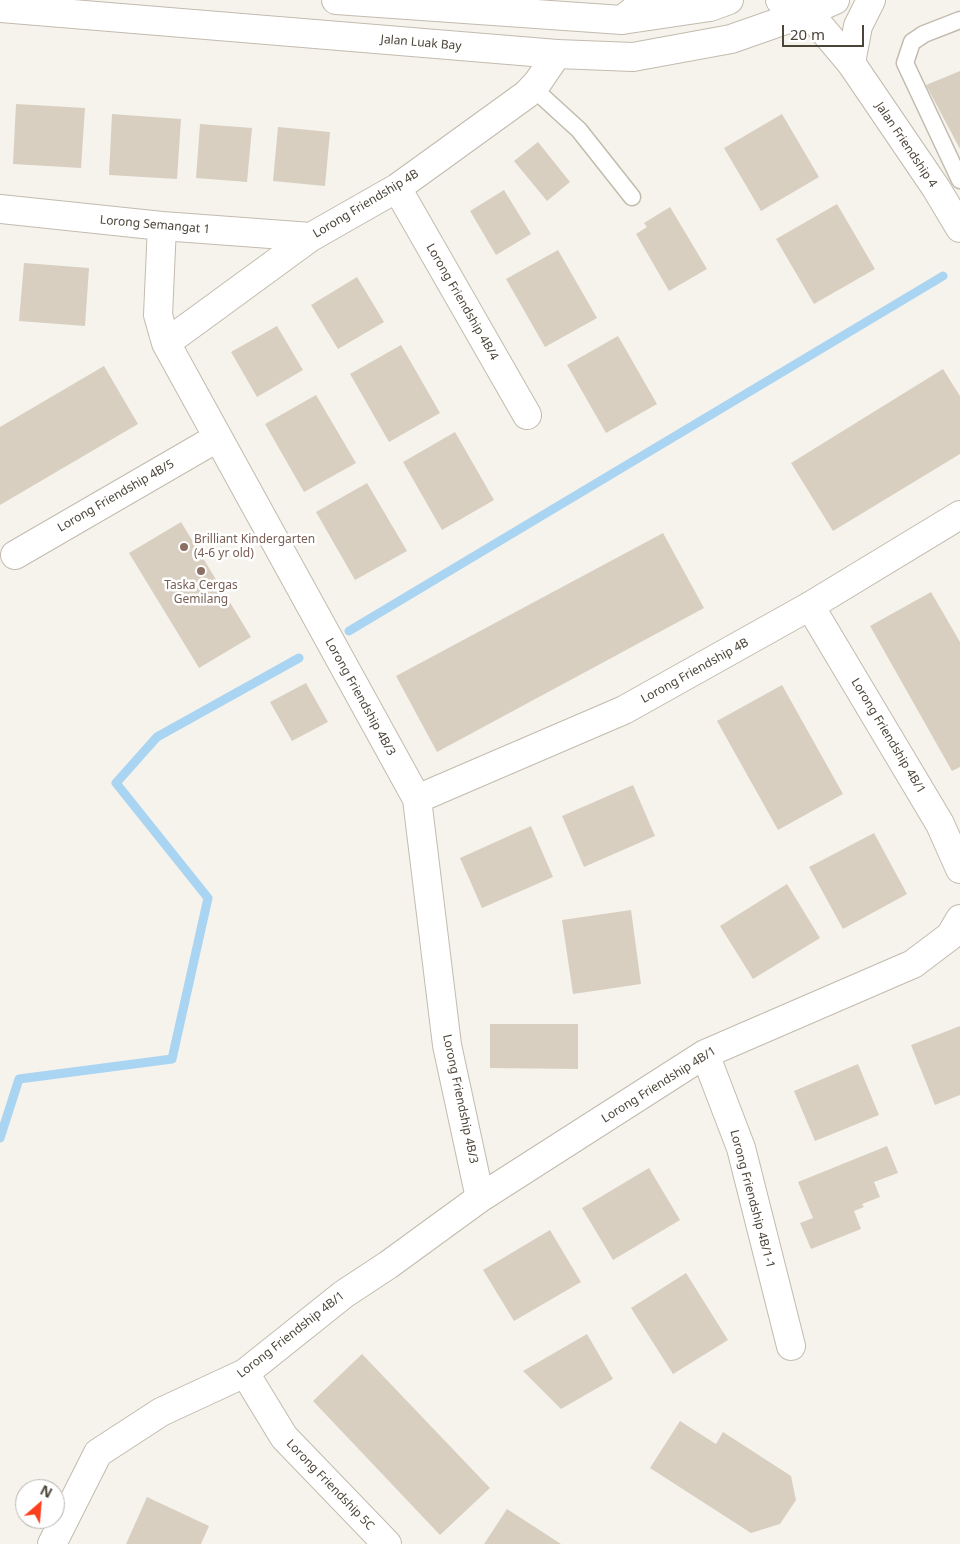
<!DOCTYPE html>
<style>
body{margin:0}
#map{position:relative;width:960px;height:1544px;overflow:hidden;background:#f6f3ec;font-family:"Noto Sans",sans-serif}
canvas{display:block}
.north{position:absolute;left:15px;top:1479px;width:50px;height:50px;box-sizing:border-box;background:#fff;border:1px solid #b7b4b0;border-radius:50%;rotate:27deg;font-size:14px;font-weight:700;line-height:20px;text-align:center;color:#4b4439}
.north::after{content:'';display:block;margin:auto;width:18px;height:22px;background:#fc3f1d;clip-path:polygon(50% 0,100% 100%,50% 72%,0 100%)}
.scale{position:absolute;left:782px;top:25px;width:82px;height:22px;box-sizing:border-box;border:2px solid #4b4439;border-top:0;padding-left:6px;font-size:15px;line-height:18px;white-space:nowrap;color:#4b4439;-webkit-text-stroke:4px #fff;paint-order:stroke}
</style>
<div id="map">
<canvas width="960" height="1544"></canvas>
<div class="north">N</div>
<div class="scale">20 m</div>
</div>
<script>
const context = document.querySelector('canvas').getContext('2d');
context.lineJoin = 'round';
const poly = rows => new Path2D(rows.map(r => 'M' + r).join(''));
function stroke(path, color, width, dash) { context.strokeStyle = color; context.lineWidth = width; context.lineCap = dash ? 'butt' : 'round'; context.setLineDash(dash || []); context.stroke(path); }
function fill(path, color) { context.fillStyle = color; context.fill(path, 'evenodd'); }
function drawText(font, color, halo, rows, align = 'center') {
  context.font = font + ' "Noto Sans",sans-serif'; context.lineWidth = 5; context.setLineDash([]); context.textBaseline = 'middle'; context.strokeStyle = halo; context.fillStyle = color; for (const [text, x, y, turn = 0] of rows) {
    context.save(); context.translate(x, y); context.rotate((+turn || 0) * Math.PI / 180); context.textAlign = isNaN(turn) ? turn : align; if (halo) context.strokeText(text, 0, 0); context.fillText(text, 0, 0); context.restore();
  }
}
const stream = poly([
 [349,631,943,276],
 [0,1138,19,1079,172,1059,208,898,116,783,157,737,299,658]
]);
const building = poly([
 [960,71,960,149,926,85],
 [16,104,85,108,81,168,13,164],
 [112,114,181,119,177,179,109,175],
 [782,114,819,177,761,211,724,148],
 [200,124,252,128,247,182,196,178],
 [278,127,330,132,325,186,273,181],
 [538,142,570,182,547,201,514,161],
 [504,190,531,234,496,255,470,211],
 [837,204,875,269,814,304,776,239],
 [670,207,707,269,669,291,636,234,647,227,644,223],
 [558,250,597,318,545,347,506,279],
 [24,263,89,268,85,326,19,321],
 [357,277,384,322,338,349,311,305],
 [277,326,303,370,257,397,231,352],
 [618,336,657,404,606,433,567,365],
 [401,345,440,413,389,442,350,374],
 [104,366,138,424,0,505,0,427],
 [943,369,960,396,960,454,833,531,791,463],
 [316,395,356,463,304,492,265,424],
 [455,432,494,500,442,530,403,462],
 [367,483,407,551,355,580,316,512],
 [181,522,251,637,199,668,129,553],
 [663,533,704,608,437,752,396,676],
 [931,592,960,642,960,767,952,771,870,626],
 [306,683,328,722,292,741,270,702],
 [782,685,843,794,778,830,717,721],
 [633,785,655,836,584,867,562,816],
 [531,826,553,877,482,908,460,858],
 [874,833,907,894,843,929,809,867],
 [787,884,820,938,753,979,720,926],
 [631,910,641,984,573,994,562,920],
 [490,1024,578,1024,578,1069,490,1068],
 [960,1026,960,1095,935,1105,911,1045],
 [858,1064,879,1115,815,1141,794,1091],
 [887,1146,898,1173,874,1182,880,1197,862,1204,864,1207,854,1211,861,1229,811,1249,800,1223,813,1218,798,1182],
 [649,1168,680,1220,613,1260,582,1208],
 [550,1230,581,1282,514,1321,483,1270],
 [686,1273,728,1340,673,1374,631,1308],
 [587,1334,613,1379,561,1409,523,1371],
 [362,1354,490,1488,440,1535,313,1401],
 [680,1421,716,1444,723,1432,791,1476,796,1500,780,1524,751,1533,650,1468],
 [147,1497,209,1526,201,1544,126,1544],
 [507,1509,561,1544,484,1544]
]);
const service = poly([
 [533,88,579,130,632,197],
 [960,180,905,63,912,42,924,34,960,20]
]);
const minor = poly([
 [780,0,808,12,851,63,936,188,960,228],
 [622,20,647,0],
 [397,188,527,415],
 [0,209,162,226,311,237],
 [162,226,158,315,166,343,417,799,447,1045,480,1198],
 [166,343,311,237,397,188,527,94,538,82,557,54],
 [15,555,217,438],
 [810,606,940,824,960,869],
 [417,799,624,710,810,606,960,515],
 [705,1054,741,1148,791,1346],
 [245,1373,284,1437,387,1544],
 [52,1544,98,1453,161,1412,245,1373,344,1294,388,1265,480,1198,705,1054,913,964,950,936,960,919]
]);
const tertiary = poly([
 [336,0,622,20,710,7,729,0],
 [0,8,557,54,633,57,731,39,808,12,835,0],
 [851,63,858,26,871,0]
]);
const markers = [
 [184,547,5,"#8d6e63"],
 [201,571,5,"#8d6e63"]
];
const streetNames = [
 ["Jalan Luak Bay",421,43,5],
 ["Jalan Friendship 4",906,145,56],
 ["Lorong Friendship 4B",366,204,-31],
 ["Lorong Semangat 1",155,225,5],
 ["Lorong Friendship 4B/4",462,302,60],
 ["Lorong Friendship 4B/5",116,496,-30],
 ["Lorong Friendship 4B",695,671,-29],
 ["Lorong Friendship 4B/3",360,697,61],
 ["Lorong Friendship 4B/1",888,736,59],
 ["Lorong Friendship 4B/1",659,1085,-32],
 ["Lorong Friendship 4B/3",460,1099,78],
 ["Lorong Friendship 4B/1-1",752,1199,75],
 ["Lorong Friendship 4B/1",291,1335,-38],
 ["Lorong Friendship 5C",330,1485,46]
];
const educationNames = [
 ["Brilliant Kindergarten",194,540],
 ["(4-6 yr old)",194,554],
 ["Taska Cergas",201,586,"center"],
 ["Gemilang",201,600,"center"]
];
stroke(stream, '#a9d4f2', 9);
fill(building, '#d8cfc1');
stroke(service, '#c2bbae', 19);
stroke(minor, '#c2bbae', 30);
stroke(tertiary, '#c2bbae', 30);
stroke(service, '#fff', 16);
stroke(minor, '#fff', 28);
stroke(tertiary, '#fff', 28);
for (const [x, y, r, color] of markers) { const dot = new Path2D(); dot.arc(x, y, r, 0, 2 * Math.PI); context.fillStyle = color; context.fill(dot); stroke(dot, '#fff', 2); }
drawText('12px', '#4b4439', '#fff', streetNames);
drawText('12px', '#785e54', '#fff', educationNames, 'left');
</script>
